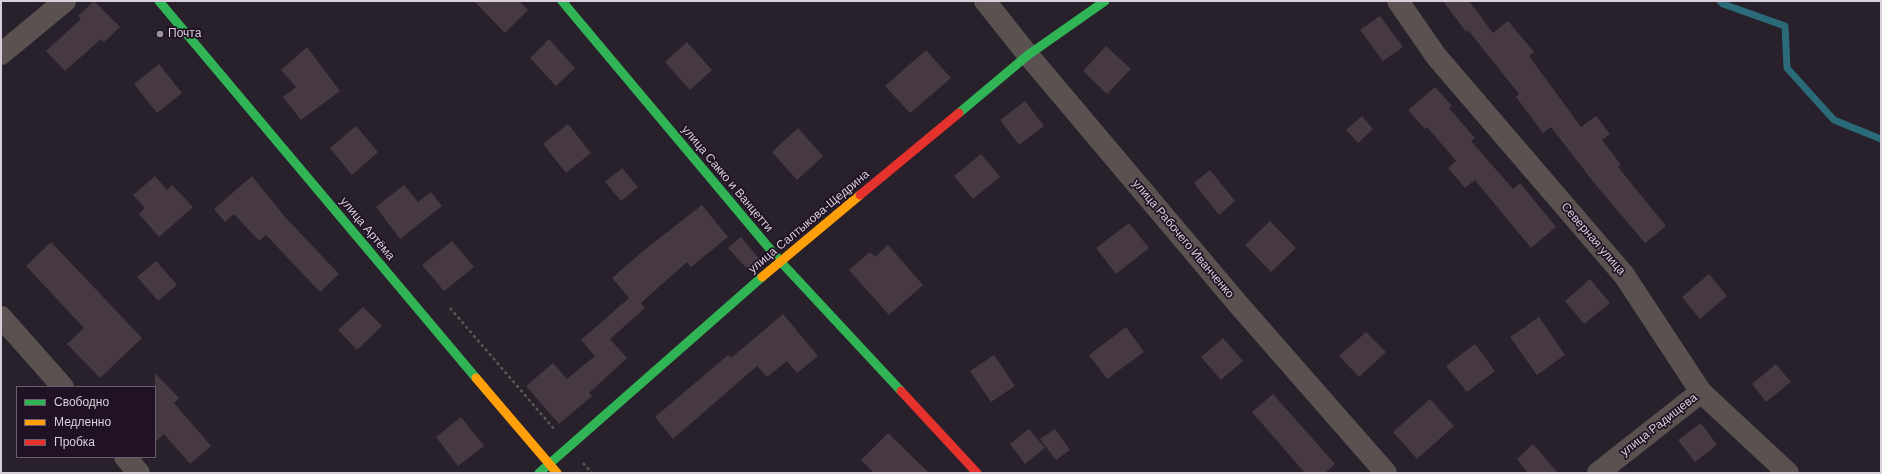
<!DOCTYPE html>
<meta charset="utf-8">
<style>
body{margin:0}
#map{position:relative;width:1882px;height:474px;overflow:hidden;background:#28202a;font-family:Arial,sans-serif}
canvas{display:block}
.frame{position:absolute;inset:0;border:2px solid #d8cfdb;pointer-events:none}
.legend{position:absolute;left:16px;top:386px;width:140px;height:72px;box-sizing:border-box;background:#201224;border:1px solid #6a5e6d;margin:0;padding:5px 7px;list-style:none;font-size:12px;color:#d8cfdb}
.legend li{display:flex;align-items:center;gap:8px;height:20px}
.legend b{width:20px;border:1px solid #6a5e6d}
</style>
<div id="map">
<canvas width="1882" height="474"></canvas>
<div class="frame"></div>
<ul class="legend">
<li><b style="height:5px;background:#30b455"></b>Свободно</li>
<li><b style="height:5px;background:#ff9f0a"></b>Медленно</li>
<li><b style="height:5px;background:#e5322d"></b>Пробка</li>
</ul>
</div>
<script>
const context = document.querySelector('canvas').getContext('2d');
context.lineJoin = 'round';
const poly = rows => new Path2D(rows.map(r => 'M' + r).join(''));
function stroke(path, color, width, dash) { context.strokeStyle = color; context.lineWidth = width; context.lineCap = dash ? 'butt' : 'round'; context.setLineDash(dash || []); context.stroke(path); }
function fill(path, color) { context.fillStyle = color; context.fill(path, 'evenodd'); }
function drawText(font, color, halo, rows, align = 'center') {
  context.font = font + ' Arial,sans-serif'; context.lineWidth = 3.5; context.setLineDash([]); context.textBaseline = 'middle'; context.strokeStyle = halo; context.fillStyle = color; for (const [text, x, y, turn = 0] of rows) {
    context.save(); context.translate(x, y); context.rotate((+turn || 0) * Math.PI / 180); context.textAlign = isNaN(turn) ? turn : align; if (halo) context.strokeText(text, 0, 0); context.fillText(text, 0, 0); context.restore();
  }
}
const stream = poly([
 [1720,1,1723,4,1785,26,1787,68,1834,120,1881,139]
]);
const building = poly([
 [94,1,120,27,104,42,101,39,65,71,46,51,81,19,78,16],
 [474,1,519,1,528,10,505,33],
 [1443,1,1469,1,1493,33,1508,21,1534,52,1529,56,1581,127,1596,116,1610,134,1602,140,1621,165,1618,167,1666,226,1645,243,1595,184,1551,127,1543,133,1516,97,1519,94,1468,30,1466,32],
 [1380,16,1403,47,1383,61,1360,30],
 [549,39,575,68,556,86,530,58],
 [687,42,712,70,690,90,665,62],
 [1106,46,1131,69,1107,94,1083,71],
 [307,47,340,91,301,120,283,97,296,87,281,70],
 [926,50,951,78,910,113,885,86],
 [159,64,182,93,157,113,134,84],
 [1435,87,1452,106,1449,108,1475,138,1471,141,1513,189,1520,183,1556,227,1531,248,1475,180,1465,188,1448,168,1456,161,1427,127,1425,129,1408,110],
 [1025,101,1044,126,1019,145,1000,120],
 [1362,116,1373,129,1358,143,1346,130],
 [568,124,591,153,566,173,543,144],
 [356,126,378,152,352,175,330,148],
 [798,128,823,156,797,180,772,152],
 [981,154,1000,177,973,199,954,176],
 [622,168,638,187,621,201,605,182],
 [1210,170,1235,201,1219,215,1194,183],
 [155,176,167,190,172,185,193,207,159,237,139,214,145,208,133,195],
 [252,176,285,217,339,274,320,292,266,235,259,241,234,214,225,222,214,209],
 [404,185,418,202,431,192,442,206,400,239,376,207],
 [702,205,728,237,691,267,687,262,641,303,645,308,610,339,627,358,589,393,592,396,559,424,526,386,553,363,567,379,595,356,581,340,629,298,612,278,643,251],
 [1270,221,1296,248,1271,272,1245,245],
 [1129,223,1149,248,1116,274,1096,248],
 [741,237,761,261,749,271,728,248],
 [452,241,474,267,444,291,422,265],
 [51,242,142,338,100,378,67,344,84,328,26,266],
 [888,245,923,285,889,315,849,270,870,252,875,257],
 [156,261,177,285,158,301,137,277],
 [1709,274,1727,296,1700,319,1682,297],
 [1590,279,1610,303,1584,324,1565,301],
 [363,307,382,326,357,350,338,330],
 [783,314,818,356,797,373,787,361,767,377,757,366,673,439,655,417,728,355,731,358],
 [1539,317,1565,355,1537,375,1510,337],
 [1126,327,1144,352,1107,379,1089,355],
 [1366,332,1386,352,1359,377,1339,356],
 [1223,338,1243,361,1221,380,1201,357],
 [1475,344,1495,371,1467,392,1446,366],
 [994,355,1015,386,991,402,970,371],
 [1776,364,1791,382,1766,402,1752,384],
 [155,373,179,398,174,403,211,446,190,464,164,434,155,442],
 [1273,394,1335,464,1325,473,1305,473,1252,412],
 [1430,399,1454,426,1417,459,1393,432],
 [461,417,484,446,458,466,436,437],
 [1701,423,1717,445,1695,462,1678,440],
 [1029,429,1045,448,1025,464,1010,444],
 [1055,429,1070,450,1056,460,1040,439],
 [888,433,929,473,874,473,861,460],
 [1533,444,1558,473,1528,473,1517,459]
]);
const path = poly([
 [450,308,555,430],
 [583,463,592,473]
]);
const street = poly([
 [985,1,1028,55,1238,304,1386,473],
 [1398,1,1436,56,1624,275,1701,392,1788,473],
 [1,54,65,1],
 [1,317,63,387],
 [125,457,139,473],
 [1598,473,1701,392]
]);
const fast = poly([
 [159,1,476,378],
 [562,1,780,261,901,391],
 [959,113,1028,55,1105,1],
 [539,473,762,277]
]);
const slow = poly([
 [762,277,860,195],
 [476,378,557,473]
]);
const jam = poly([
 [860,195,959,113],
 [901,391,977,473]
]);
const markers = [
 [160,34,4,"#9a929d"]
];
const poiNames = [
 ["Почта",168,34]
];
const streetNames = [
 ["улица Сакко и Ванцетти",727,179,50],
 ["улица Салтыкова-Щедрина",809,222,-40],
 ["улица Артёма",367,229,50],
 ["улица Рабочего Иванченко",1183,239,50],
 ["Северная улица",1593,239,49],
 ["улица Радищева",1659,425,-38]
];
stroke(stream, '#2a6a79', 7);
fill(building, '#463943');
stroke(path, '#5d5759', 2.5, [3, 3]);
stroke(street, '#595250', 22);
stroke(fast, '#30b455', 9);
stroke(slow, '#ff9f0a', 9);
stroke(jam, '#e5322d', 9);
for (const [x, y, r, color] of markers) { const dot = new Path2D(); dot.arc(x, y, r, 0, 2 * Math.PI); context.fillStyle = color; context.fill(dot); stroke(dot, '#201224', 1.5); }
drawText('12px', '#d8cfdb', '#201224', poiNames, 'left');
drawText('12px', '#d8cfdb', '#201224', streetNames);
</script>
